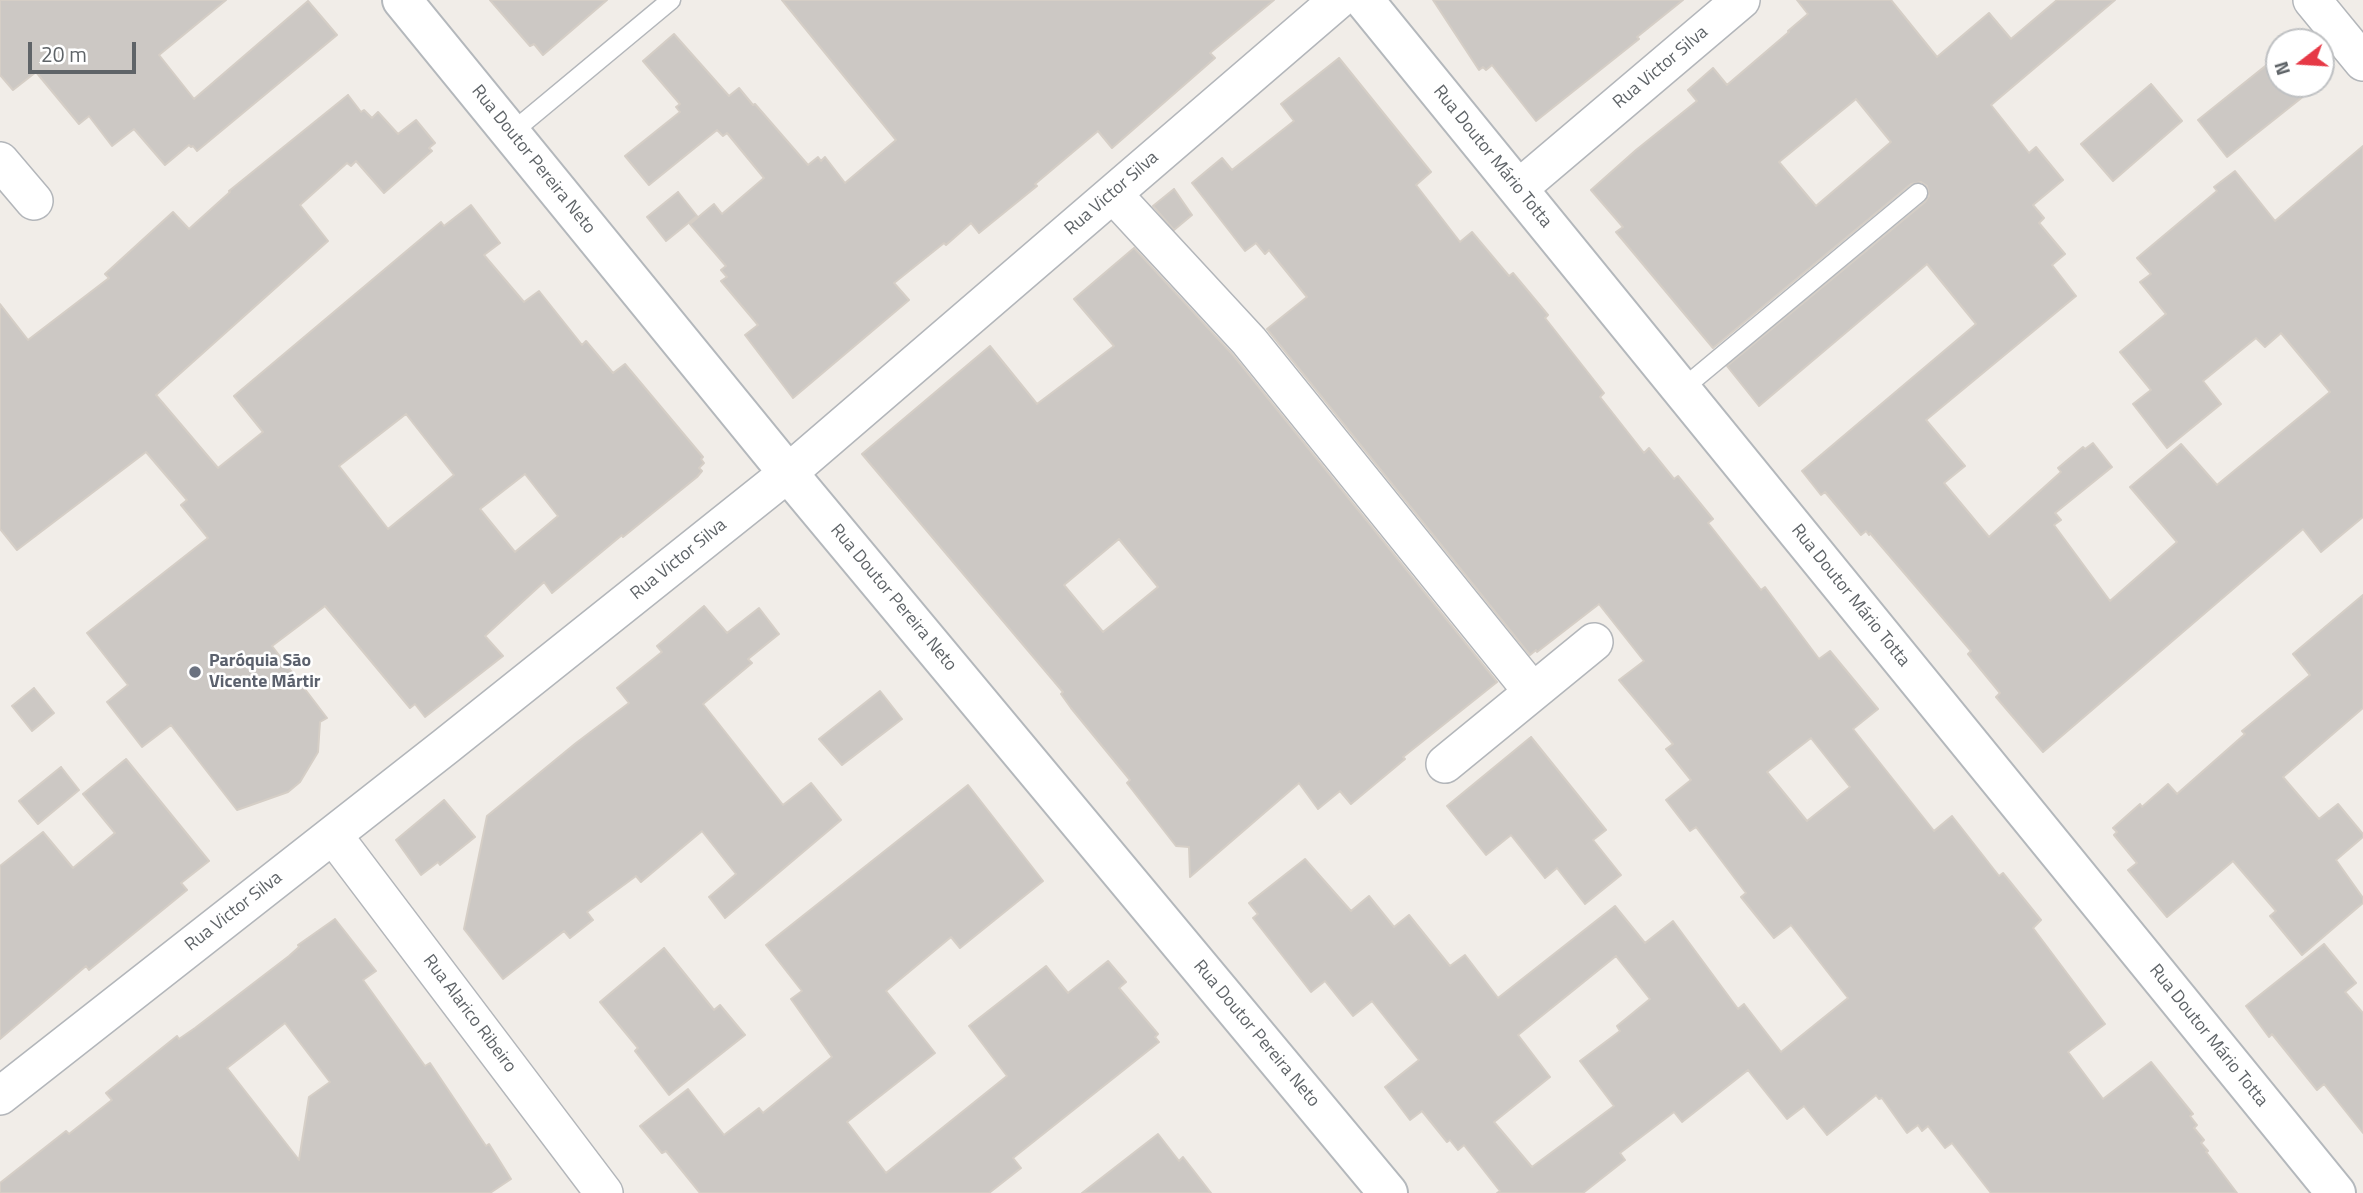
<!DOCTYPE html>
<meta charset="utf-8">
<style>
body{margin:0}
#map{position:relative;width:2363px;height:1193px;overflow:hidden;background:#f1ede8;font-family:"Titillium Web",sans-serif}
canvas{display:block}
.north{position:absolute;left:2265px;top:28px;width:70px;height:70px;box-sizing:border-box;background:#fff;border:2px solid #bfc1c3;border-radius:50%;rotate:253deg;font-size:19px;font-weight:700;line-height:28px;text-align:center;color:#5f6468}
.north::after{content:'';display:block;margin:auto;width:24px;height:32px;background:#e63946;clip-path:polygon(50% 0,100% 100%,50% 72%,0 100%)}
.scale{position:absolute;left:28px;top:42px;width:108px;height:32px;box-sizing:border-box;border:4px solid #5f6468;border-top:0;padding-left:9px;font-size:21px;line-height:24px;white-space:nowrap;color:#5f6468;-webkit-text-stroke:5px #fff;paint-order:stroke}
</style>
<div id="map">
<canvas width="2363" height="1193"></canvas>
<div class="north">N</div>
<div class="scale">20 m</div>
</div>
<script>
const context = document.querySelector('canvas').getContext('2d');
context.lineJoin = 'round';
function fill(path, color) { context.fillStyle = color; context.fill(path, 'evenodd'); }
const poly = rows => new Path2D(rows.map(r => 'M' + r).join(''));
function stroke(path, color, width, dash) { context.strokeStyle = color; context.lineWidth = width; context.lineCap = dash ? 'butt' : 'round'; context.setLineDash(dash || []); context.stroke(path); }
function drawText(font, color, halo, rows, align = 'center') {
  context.font = font + ' "Titillium Web",sans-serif'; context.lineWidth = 5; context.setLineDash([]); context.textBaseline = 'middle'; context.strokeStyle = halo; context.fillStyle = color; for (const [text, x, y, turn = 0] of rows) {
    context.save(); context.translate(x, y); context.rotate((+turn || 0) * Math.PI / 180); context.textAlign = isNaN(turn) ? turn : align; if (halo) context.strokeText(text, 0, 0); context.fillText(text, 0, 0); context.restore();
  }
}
const building = poly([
 [0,0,226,0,159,55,194,99,308,1,337,35,197,151,193,146,191,147,189,145,165,165,134,129,112,146,89,116,79,124,36,72,13,90,0,75,0,0],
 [490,0,607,0,543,55,534,44,530,46,490,0],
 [782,0,1274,0,1210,53,1215,58,1112,148,1098,131,1035,184,1037,186,979,233,971,223,946,245,944,243,894,283,909,300,793,398,745,335,758,325,721,281,727,277,721,270,726,266,690,224,714,204,722,214,764,178,727,133,723,136,717,130,649,185,625,156,680,112,676,107,680,104,643,61,674,34,729,96,739,88,753,105,755,104,808,165,818,157,821,161,825,157,845,183,896,140,782,0],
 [1433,0,1683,0,1637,37,1639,39,1536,121,1492,65,1486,70,1483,67,1479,70,1433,0],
 [1797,0,1891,0,1937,57,1989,13,2011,39,2057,0,2115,0,1991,105,2029,153,2036,147,2063,180,2033,205,2044,218,2039,223,2065,254,2052,265,2076,296,1926,420,1965,466,1944,483,1989,537,2061,472,2058,468,2083,447,2085,449,2093,443,2112,467,2055,513,2061,520,2054,525,2110,601,2177,542,2130,487,2181,444,2217,485,2330,392,2281,333,2265,347,2256,338,2203,381,2221,404,2167,448,2133,404,2151,390,2120,352,2166,314,2140,282,2151,274,2137,258,2217,191,2214,187,2235,171,2275,221,2363,146,2363,517,2321,552,2303,529,2043,752,1996,697,2000,693,1968,654,1971,651,1870,533,1869,535,1866,531,1861,535,1825,492,1821,495,1802,471,1976,324,1927,264,1759,406,1727,366,1925,202,1929,196,1927,186,1921,182,1911,184,1713,348,1616,232,1623,227,1591,190,1636,150,1697,101,1688,90,1713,68,1727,85,1789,32,1788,31,1808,14,1797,0],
 [1856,99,1891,142,1816,206,1779,162,1856,99],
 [2279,55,2279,84,2319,84,2227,157,2198,120,2279,55],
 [1339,58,1431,172,1416,185,1460,242,1472,232,1509,276,1513,273,1548,315,1545,318,1604,393,1600,397,1644,453,1649,448,1674,479,1678,476,1713,519,1708,523,1761,590,1765,587,1819,659,1830,651,1878,709,1853,729,1934,831,1952,816,1999,876,2003,873,2041,920,2033,928,2105,1024,2068,1052,2103,1099,2151,1062,2193,1114,2190,1116,2197,1125,2194,1128,2204,1140,2201,1143,2208,1151,2206,1152,2237,1193,1991,1193,1952,1143,1945,1148,1928,1126,1922,1131,1918,1125,1907,1133,1882,1098,1879,1099,1876,1095,1827,1135,1804,1106,1787,1119,1748,1070,1682,1122,1674,1112,1620,1153,1625,1160,1583,1193,1497,1193,1500,1191,1464,1145,1458,1150,1450,1140,1447,1142,1422,1111,1410,1120,1385,1087,1419,1060,1372,1001,1353,1016,1325,981,1311,992,1253,918,1258,914,1249,903,1305,859,1351,911,1369,896,1394,927,1409,915,1450,966,1465,955,1498,998,1615,906,1645,943,1673,921,1738,1009,1744,1004,1781,1052,1848,998,1791,925,1774,938,1741,897,1746,893,1696,827,1690,831,1666,800,1691,780,1666,749,1673,744,1619,680,1644,661,1599,604,1537,652,1536,650,1530,655,1267,329,1307,297,1269,250,1265,254,1256,243,1245,251,1192,183,1222,158,1232,170,1294,121,1281,104,1339,58],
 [1811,738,1850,787,1807,821,1767,772,1811,738],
 [1616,956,1650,999,1617,1026,1620,1031,1580,1061,1614,1106,1532,1167,1494,1122,1550,1077,1518,1035,1616,956],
 [2151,84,2182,121,2113,181,2081,144,2151,84],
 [348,95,361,112,364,110,372,118,378,112,398,134,416,120,435,143,429,148,432,151,384,193,356,161,351,166,347,163,300,205,328,241,156,395,218,468,263,432,234,396,441,222,444,226,471,205,500,243,484,255,524,302,539,291,582,345,586,341,613,373,625,364,703,457,701,459,704,463,699,468,702,471,697,477,623,537,622,535,552,593,544,582,485,636,503,656,425,717,415,704,410,708,325,606,272,646,327,718,320,722,318,752,300,782,288,792,237,810,171,725,142,747,107,702,128,685,87,633,208,538,181,505,187,500,146,452,17,550,0,529,0,304,28,340,109,278,105,274,173,212,189,229,230,192,229,191,348,95],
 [406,414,454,475,388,529,339,466,406,414],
 [525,474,558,516,515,552,480,509,525,474],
 [1174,189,1192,215,1174,230,1153,206,1174,189],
 [678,192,697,216,666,241,647,217,678,192],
 [1134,248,1233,355,1497,682,1403,757,1405,759,1351,804,1340,791,1318,809,1299,783,1190,877,1189,847,1176,846,1127,783,1130,780,1071,708,1061,694,1063,692,862,454,990,346,1037,404,1114,346,1074,299,1134,248],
 [1119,539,1158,587,1103,632,1064,585,1119,539],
 [2363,595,2363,708,2283,777,2319,819,2338,804,2363,834,2363,837,2336,860,2363,898,2363,903,2302,955,2270,916,2276,911,2233,861,2167,917,2128,870,2137,863,2114,835,2117,832,2113,828,2140,804,2142,807,2168,784,2177,794,2245,734,2242,731,2310,675,2293,654,2363,595],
 [704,606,727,633,759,608,779,634,748,659,752,663,703,704,783,805,811,783,841,820,725,918,709,897,736,874,702,831,641,882,636,876,587,912,593,920,570,938,564,931,503,979,464,929,487,816,576,743,629,703,617,688,662,652,657,646,704,606],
 [34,688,54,713,32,731,12,706,34,688],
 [880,691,902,719,842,765,819,739,880,691],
 [1531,737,1606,830,1593,840,1621,875,1585,904,1557,868,1545,878,1511,835,1486,855,1447,806,1531,737],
 [126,759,209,861,181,883,187,890,89,970,86,966,0,1039,0,866,43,832,73,868,115,833,83,794,126,759],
 [61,767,79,790,38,824,19,801,61,767],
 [968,785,1043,881,960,948,951,937,886,991,935,1053,847,1122,886,1173,1007,1076,969,1026,1046,966,1068,993,1108,961,1126,982,1119,988,1158,1034,1155,1037,1159,1042,1013,1158,1021,1168,989,1193,700,1193,666,1151,662,1153,640,1126,688,1089,724,1135,759,1108,763,1113,832,1057,791,999,802,991,766,945,968,785],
 [444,800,475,837,440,865,438,862,421,875,396,840,444,800],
 [335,919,376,971,363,980,425,1066,430,1063,486,1146,489,1144,511,1179,490,1193,0,1193,0,1183,66,1131,69,1134,112,1100,106,1093,177,1036,179,1039,195,1028,289,956,299,947,298,945,335,919],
 [285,1023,330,1082,309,1097,299,1160,227,1068,285,1023],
 [2324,944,2356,983,2345,992,2363,1013,2363,1133,2324,1084,2317,1090,2272,1034,2269,1037,2246,1006,2324,944],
 [664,948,714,1010,720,1005,745,1035,669,1095,635,1051,638,1048,600,1002,664,948],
 [1158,1134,1179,1161,1183,1157,1211,1193,1082,1193,1158,1134]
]);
const lane = poly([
 [511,133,671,0],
 [1681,390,1918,193]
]);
const street = poly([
 [2312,0,2363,62],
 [0,161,34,201],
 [1518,189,1741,0],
 [1113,194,1249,341,1532,691],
 [1445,764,1594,642],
 [333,835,604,1193],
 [0,1096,446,746,788,473,1338,0]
]);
const secondary = poly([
 [402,0,788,473,1388,1193],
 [1364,0,2336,1193]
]);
const markers = [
 [195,672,7,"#6b7280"]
];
const streetNames = [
 ["Rua Victor Silva",1661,68,-40],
 ["Rua Doutor Mário Totta",1492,157,51],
 ["Rua Doutor Pereira Neto",533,160,51],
 ["Rua Victor Silva",1112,194,-41],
 ["Rua Victor Silva",679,560,-39],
 ["Rua Doutor Mário Totta",1850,596,51],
 ["Rua Doutor Pereira Neto",893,598,50],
 ["Rua Victor Silva",234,912,-38],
 ["Rua Alarico Ribeiro",469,1014,53],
 ["Rua Doutor Pereira Neto",1256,1034,50],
 ["Rua Doutor Mário Totta",2208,1036,51]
];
const worshipNames = [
 ["Paróquia São",209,662],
 ["Vicente Mártir",209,683]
];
fill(building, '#ccc8c4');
stroke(building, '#d5cec6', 2);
stroke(lane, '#b3b6ba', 21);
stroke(street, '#b3b6ba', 40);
stroke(secondary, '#b4b8bc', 42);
stroke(lane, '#fff', 18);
stroke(street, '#fff', 37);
stroke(secondary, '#fff', 38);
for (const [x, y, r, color] of markers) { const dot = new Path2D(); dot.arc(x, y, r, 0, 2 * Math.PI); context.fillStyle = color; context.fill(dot); stroke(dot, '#fff', 2.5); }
drawText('18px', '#5f6468', '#fff', streetNames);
drawText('bold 18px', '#5b616d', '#fff', worshipNames, 'left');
</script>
